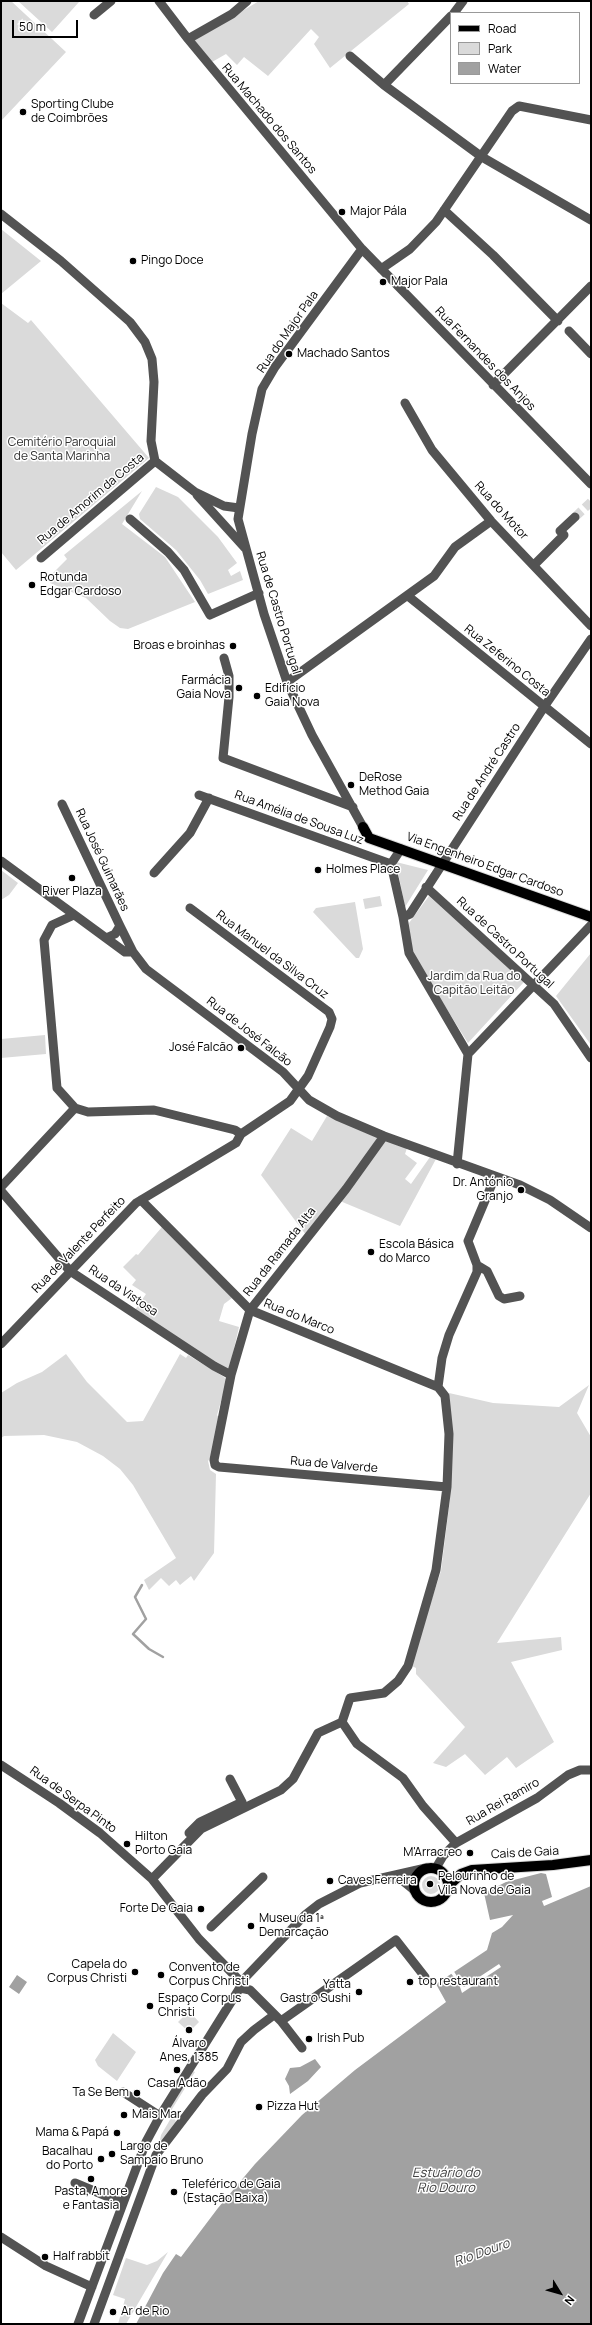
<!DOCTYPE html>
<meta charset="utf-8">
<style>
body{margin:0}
#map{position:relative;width:592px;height:2325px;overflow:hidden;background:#fff;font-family:Manrope,sans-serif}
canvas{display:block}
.frame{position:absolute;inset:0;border:2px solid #000;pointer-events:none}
.legend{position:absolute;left:450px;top:12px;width:130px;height:72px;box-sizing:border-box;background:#fff;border:1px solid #999;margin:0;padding:5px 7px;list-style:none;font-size:12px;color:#000}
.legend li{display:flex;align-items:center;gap:8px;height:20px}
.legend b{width:20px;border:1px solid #999}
.north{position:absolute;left:540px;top:2273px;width:40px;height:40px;-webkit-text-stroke:3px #fff;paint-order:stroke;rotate:127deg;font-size:11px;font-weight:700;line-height:16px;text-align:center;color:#000}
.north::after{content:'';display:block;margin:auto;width:14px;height:18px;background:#000;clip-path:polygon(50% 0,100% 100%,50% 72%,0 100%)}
.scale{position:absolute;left:12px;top:20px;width:66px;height:18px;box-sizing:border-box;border:2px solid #000;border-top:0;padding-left:5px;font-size:12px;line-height:14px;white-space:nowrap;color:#000;-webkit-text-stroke:3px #fff;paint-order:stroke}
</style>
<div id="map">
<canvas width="592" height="2325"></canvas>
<div class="frame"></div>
<ul class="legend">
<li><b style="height:5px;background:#000"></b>Road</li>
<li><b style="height:11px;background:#dadada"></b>Park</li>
<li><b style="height:11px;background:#a1a1a1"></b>Water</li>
</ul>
<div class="north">N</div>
<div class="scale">50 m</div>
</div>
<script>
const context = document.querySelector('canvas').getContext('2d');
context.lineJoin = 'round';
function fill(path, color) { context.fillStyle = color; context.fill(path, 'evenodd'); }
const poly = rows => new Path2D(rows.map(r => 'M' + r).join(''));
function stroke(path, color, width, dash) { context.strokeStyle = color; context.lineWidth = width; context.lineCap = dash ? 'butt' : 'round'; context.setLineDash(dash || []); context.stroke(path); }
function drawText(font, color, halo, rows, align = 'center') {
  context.font = font + ' Manrope,sans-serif'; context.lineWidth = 3; context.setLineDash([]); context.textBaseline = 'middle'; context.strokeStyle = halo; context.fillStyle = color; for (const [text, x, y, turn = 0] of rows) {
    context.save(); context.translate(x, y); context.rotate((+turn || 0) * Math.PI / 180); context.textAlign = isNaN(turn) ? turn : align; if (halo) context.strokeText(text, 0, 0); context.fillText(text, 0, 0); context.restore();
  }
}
const green = poly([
 [1,1,11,1,66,52,1,121],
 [18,1,78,1,79,2,52,32],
 [259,1,407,1,409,4,330,68,314,44,319,37,311,29,268,76,244,57,237,65,226,54,212,62,194,40],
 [1,229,41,261,1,294],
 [1,303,28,323,31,320,149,458,16,570,1,552],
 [156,487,178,497,218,537,237,563,228,570,231,576,240,571,243,580,208,594,200,580,176,550,140,519,139,514],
 [142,491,122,524,165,557,195,602,128,629,120,628,110,621,86,598,50,583,52,574,67,559,64,555],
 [396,862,428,870,405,907],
 [1,870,18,883,9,895,1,900],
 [380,896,382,906,365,909,363,899],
 [429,896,524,982,468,1043,411,952,409,923],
 [355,902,363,949,359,958,356,958,313,912,316,908],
 [591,953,591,1045,556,996],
 [45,1035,46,1054,1,1058,1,1039],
 [327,1116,378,1137,355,1171,306,1235,261,1175,291,1128,312,1141],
 [385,1140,407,1148,405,1154,417,1163,405,1179,411,1184,430,1157,436,1159,400,1226,340,1201],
 [162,1227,232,1298,224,1304,219,1321,239,1327,229,1370,215,1365,135,1310,146,1294,132,1285,136,1280,123,1267,136,1254,138,1255],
 [66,1354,87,1382,127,1422,143,1421,180,1354,186,1358,188,1355,224,1377,227,1381,217,1415,219,1418,211,1457,208,1461,210,1470,216,1474,214,1553,194,1581,191,1576,180,1585,176,1580,169,1586,161,1578,149,1590,144,1580,176,1558,133,1485,120,1469,103,1456,77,1442,44,1435,4,1436,1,1438,1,1393,17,1383,42,1372],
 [589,1385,577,1413,591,1437,591,1493,497,1643,561,1637,562,1650,511,1662,554,1742,516,1768,507,1757,485,1775,465,1754,446,1767,433,1763,465,1727,416,1674,416,1668,412,1666,420,1635,441,1571,450,1499,451,1445,449,1393,493,1403,559,1407],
 '422 1885a9 9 0 1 1 18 0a9 9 0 1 1-18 0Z',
 [189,2011,199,2022,189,2032,178,2022],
 [113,2033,136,2052,117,2081,98,2066,95,2060],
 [193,2071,195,2072,169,2114,167,2113],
 [174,2113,176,2123,159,2145,161,2135],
 [168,2252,126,2324,118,2324,125,2299,113,2295,126,2258,147,2265,157,2261]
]);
const water = poly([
 [541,1873,546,1874,552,1897,542,1901,544,1906,591,1886,591,2324,136,2324,163,2273,176,2254,181,2257,218,2208,255,2164,302,2115,355,2070,446,2002,436,1984,487,1950,492,1933,502,1927,513,1915,490,1920,484,1893,506,1882],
 [17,1975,27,1982,19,1994,9,1987],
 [315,2059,321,2067,308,2081,290,2094,289,2086,285,2079,290,2068,300,2067]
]);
const pier = poly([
 [499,1964,501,1967,462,1993,459,1984,450,1972,453,1970,464,1987]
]);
const stream = poly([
 [142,1585,135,1597,146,1619,133,1634,149,1649,163,1657]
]);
const minorTunnel = poly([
 [575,517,591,502]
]);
const minor = poly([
 [159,1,188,39,362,249,591,484],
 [454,13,463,1],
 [94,15,111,1],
 [188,39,232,14,247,1],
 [350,56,384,85,482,157,591,220],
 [384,85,451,16],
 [444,210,493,255,558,321],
 [1,214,61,261,130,322,145,342,152,359,154,382,151,441,155,461],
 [362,249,275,367,262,389,252,434,238,519,264,614,287,682,312,735,363,827],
 [381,269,410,249,436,222,512,111,519,106,591,120],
 [569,331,591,354],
 [493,385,591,286],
 [405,403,432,450,491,521,591,626],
 [155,461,195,492,224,506,239,508],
 [197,495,245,548],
 [130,519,168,552,184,570,210,615,259,593],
 [41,558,155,461],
 [534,565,564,535,560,531,575,517],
 [408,596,591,744],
 [224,658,229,676,229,697,223,758,353,807],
 [287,682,434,576,455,547,491,521],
 [199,795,391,864],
 [62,804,120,926,133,952,146,969,283,1072,309,1100,337,1116,384,1136,520,1185,550,1200,591,1228],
 [1,861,125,952,133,952],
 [391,864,403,917,409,953,468,1054],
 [391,864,401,849],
 [154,873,190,833,209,798],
 [426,887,554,1004,591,1058],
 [74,915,52,925,44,940,57,1088,75,1108],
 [403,917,410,914,544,707,591,639],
 [106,938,115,934,120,926],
 [384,1136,346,1189,250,1310,231,1375,214,1460,215,1465,219,1467,447,1487],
 [457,1164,468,1054,591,925],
 [1,1187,75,1108,88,1112,154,1110,235,1130,241,1134],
 [1,1191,70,1271,214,1366,231,1375],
 [141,1200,250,1310,438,1387],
 [477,1265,487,1271,499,1296,504,1299,520,1296],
 [1,1344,136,1203,236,1143,241,1134,290,1101,308,1076,330,1027,332,1019,329,1012,190,908],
 [342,1722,350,1698,384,1693,398,1681,408,1666,436,1570,447,1487,449,1434,445,1396,438,1387,442,1358,449,1335,477,1272,477,1265,468,1241,495,1177],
 [342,1722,357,1744,403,1778,423,1806,456,1843],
 [1,1765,59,1803,100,1833,152,1879,199,1939,238,1979,242,1981],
 [189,1833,200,1822,242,1802,230,1779],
 [436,1868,443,1856,456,1843,537,1798,568,1775,580,1770,591,1770],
 [390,1877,403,1881,414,1890],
 [152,1879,201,1829,281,1790,293,1779,318,1733,342,1722],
 [211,1927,263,1877],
 [240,1988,250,1990,281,2021,396,1940,425,1977],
 [281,2021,302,2048],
 [123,2092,160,2116],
 [75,2183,123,2203],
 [1,2237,46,2266,92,2287],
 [78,2324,146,2142,160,2116,241,1986,242,1981,305,1915,319,1904,360,1883,426,1868],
 [94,2324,156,2155,202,2095,227,2069,241,2042,254,2030,274,2015]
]);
const major = poly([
 [363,827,369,838,591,917],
 '414 1885a17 17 0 1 1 34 0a17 17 0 1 1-34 0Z',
 [448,1886,461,1874,472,1870,553,1865,591,1860]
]);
const markers = [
 [23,112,4,"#000"],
 [342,212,4,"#000"],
 [133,261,4,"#000"],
 [383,282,4,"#000"],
 [289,354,4,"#000"],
 [32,585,4,"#000"],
 [233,646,4,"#000"],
 [239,688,4,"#000"],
 [257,696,4,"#000"],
 [351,785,4,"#000"],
 [318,870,4,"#000"],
 [72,878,4,"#000"],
 [241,1048,4,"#000"],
 [521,1190,4,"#000"],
 [371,1252,4,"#000"],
 [127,1844,4,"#000"],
 [470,1853,4,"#000"],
 [330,1881,4,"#000"],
 [430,1884,4,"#000"],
 [201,1909,4,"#000"],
 [251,1926,4,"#000"],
 [135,1972,4,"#000"],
 [161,1975,4,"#000"],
 [410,1982,4,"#000"],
 [359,1992,4,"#000"],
 [150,2006,4,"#000"],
 [189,2030,4,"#000"],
 [309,2039,4,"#000"],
 [177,2070,4,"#000"],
 [137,2093,4,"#000"],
 [259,2107,4,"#000"],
 [124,2115,4,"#000"],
 [117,2133,4,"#000"],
 [112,2154,4,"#000"],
 [101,2159,4,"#000"],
 [91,2179,4,"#000"],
 [174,2192,4,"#000"],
 [45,2257,4,"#000"],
 [113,2312,4,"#000"]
];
const poiNames = [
 ["Sporting Clube",31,105],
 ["de Coimbrões",31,119],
 ["Major Pála",350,212],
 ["Pingo Doce",141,261],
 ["Major Pala",391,282],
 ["Machado Santos",297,354],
 ["Rotunda",40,578],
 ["Edgar Cardoso",40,592],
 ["Broas e broinhas",225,646,"right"],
 ["Farmácia",231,681,"right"],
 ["Gaia Nova",231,695,"right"],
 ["Edifício",265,689],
 ["Gaia Nova",265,703],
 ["DeRose",359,778],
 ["Method Gaia",359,792],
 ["Holmes Place",326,870],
 ["River Plaza",72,892,"center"],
 ["José Falcão",233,1048,"right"],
 ["Dr. António",513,1183,"right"],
 ["Granjo",513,1197,"right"],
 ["Escola Básica",379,1245],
 ["do Marco",379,1259],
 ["Hilton",135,1837],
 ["Porto Gaia",135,1851],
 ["M'Arracreo",462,1853,"right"],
 ["Pelourinho de",438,1877],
 ["Vila Nova de Gaia",438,1891],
 ["Caves Ferreira",338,1881],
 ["Forte De Gaia",193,1909,"right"],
 ["Museu da 1ª",259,1919],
 ["Demarcação",259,1933],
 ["Capela do",127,1965,"right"],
 ["Corpus Christi",127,1979,"right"],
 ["Convento de",169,1968],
 ["Corpus Christi",169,1982],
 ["top restaurant",418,1982],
 ["Yatta",351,1985,"right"],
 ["Gastro Sushi",351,1999,"right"],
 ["Espaço Corpus",158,1999],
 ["Christi",158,2013],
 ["Irish Pub",317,2039],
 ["Álvaro",189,2044,"center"],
 ["Anes, 1385",189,2058,"center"],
 ["Casa Adão",177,2084,"center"],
 ["Ta Se Bem",129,2093,"right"],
 ["Pizza Hut",267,2107],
 ["Mais Mar",132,2115],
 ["Mama & Papá",109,2133,"right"],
 ["Largo de",120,2147],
 ["Sampaio Bruno",120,2161],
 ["Bacalhau",93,2152,"right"],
 ["do Porto",93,2166,"right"],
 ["Teleférico de Gaia",182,2185],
 ["(Estação Baixa)",182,2199],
 ["Pasta, Amore",91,2192,"center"],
 ["e Fantasia",91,2206,"center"],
 ["Half rabbit",53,2257],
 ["Ar de Rio",121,2312]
];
const streetNames = [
 ["Rua Machado dos Santos",269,119,50],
 ["Rua do Major Pala",288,332,-55],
 ["Rua Fernandes dos Anjos",485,359,46],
 ["Rua de Amorim da Costa",91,499,-40],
 ["Rua do Motor",501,511,48],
 ["Rua de Castro Portugal",278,613,73],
 ["Rua Zeferino Costa",507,661,39],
 ["Rua de André Castro",487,772,-57],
 ["Rua Amélia de Sousa Luz",299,818,20],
 ["Rua José Guimarães",102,860,65],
 ["Via Engenheiro Edgar Cardoso",485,865,20],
 ["Rua de Castro Portugal",505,943,43],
 ["Rua Manuel da Silva Cruz",272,955,37],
 ["Rua de José Falcão",249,1032,38],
 ["Rua de Valente Perfeito",79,1245,-46],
 ["Rua da Ramada Alta",280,1252,-52],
 ["Rua da Vistosa",123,1291,34],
 ["Rua do Marco",299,1317,22],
 ["Rua de Valverde",334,1465,5],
 ["Rua de Serpa Pinto",73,1800,36],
 ["Rua Rei Ramiro",503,1802,-30],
 ["Cais de Gaia",525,1853,-3]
];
const parkNames = [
 ["Cemitério Paroquial",62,443],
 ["de Santa Marinha",62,457],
 ["Jardim da Rua do",474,977],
 ["Capitão Leitão",474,991]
];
const waterNames = [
 ["Estuário do",446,2173],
 ["Rio Douro",446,2188],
 ["Rio Douro",482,2253,-20]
];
fill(green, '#dadada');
fill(water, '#a1a1a1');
fill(pier, '#fff');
stroke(stream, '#a1a1a1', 2.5);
stroke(minorTunnel, '#d9d9d9', 9, [9, 4.5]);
stroke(major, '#dbdbdb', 12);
stroke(minor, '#535353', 9);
stroke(major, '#000', 10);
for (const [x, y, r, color] of markers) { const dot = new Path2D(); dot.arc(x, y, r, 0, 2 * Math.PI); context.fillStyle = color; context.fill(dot); stroke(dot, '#fff', 1.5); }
drawText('12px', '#000', '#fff', poiNames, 'left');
drawText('12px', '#000', '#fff', streetNames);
drawText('12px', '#313131', '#fff', parkNames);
drawText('italic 13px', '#424242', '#fff', waterNames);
</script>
